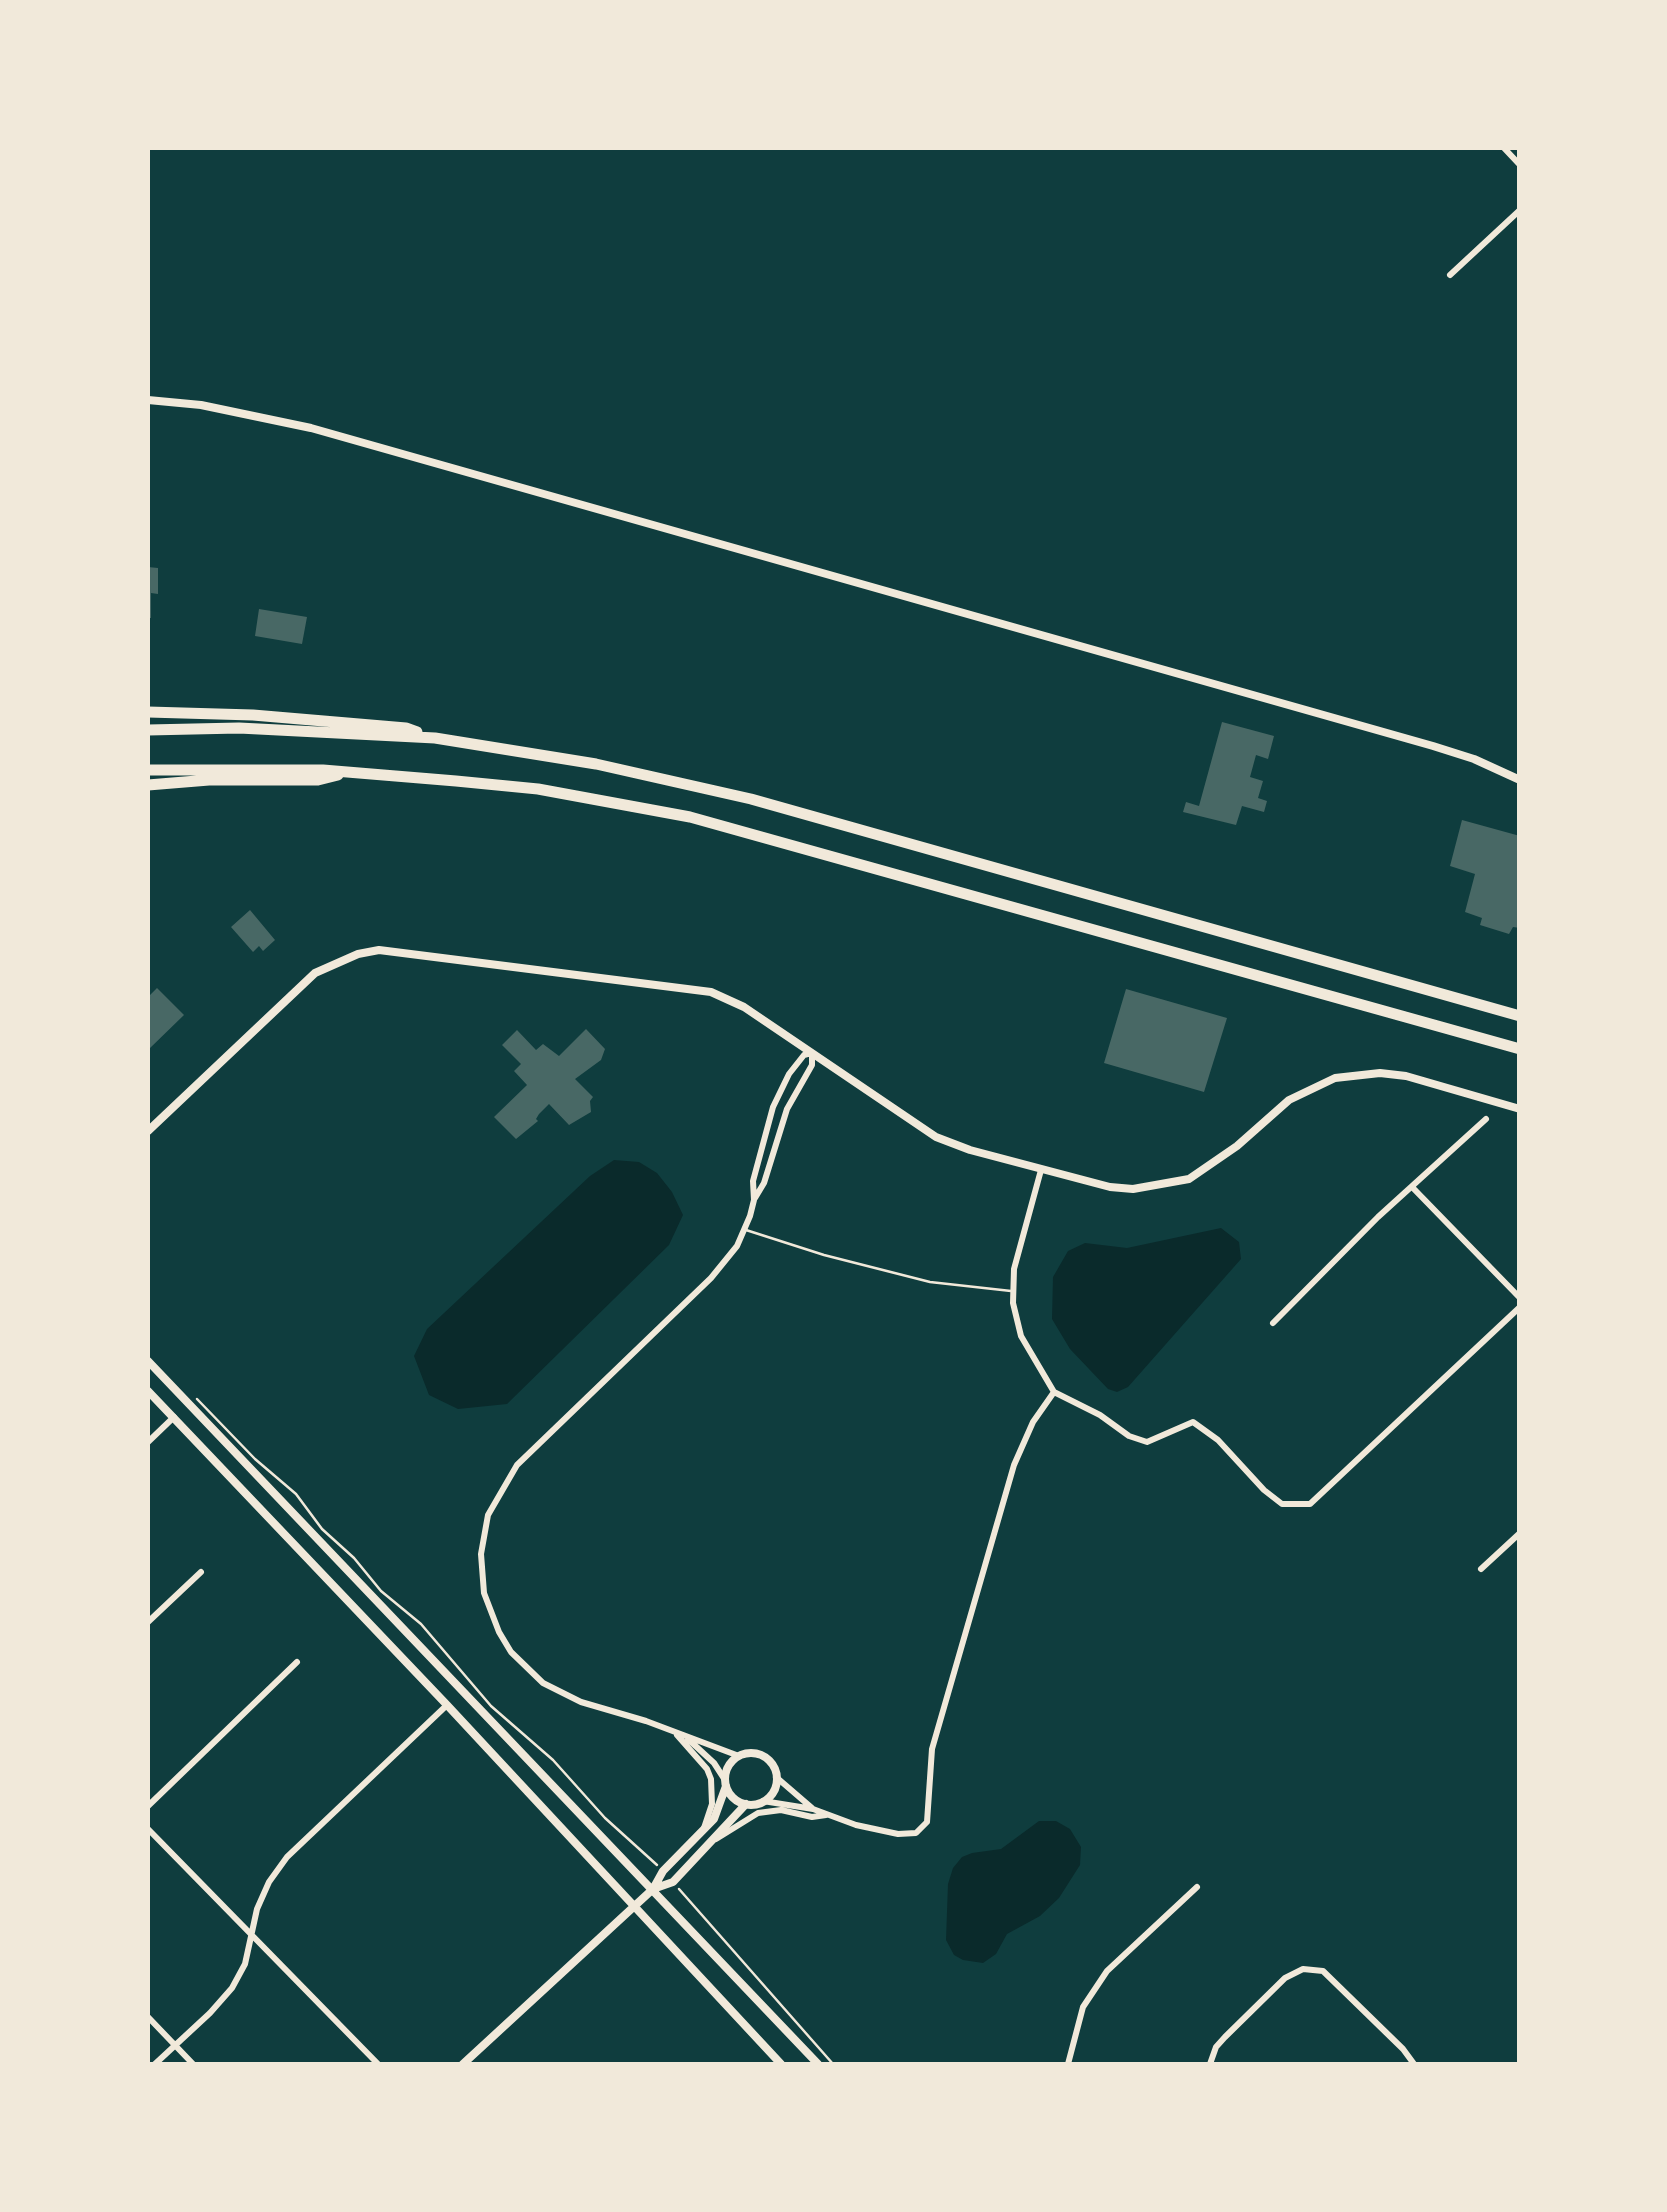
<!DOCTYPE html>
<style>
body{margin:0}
#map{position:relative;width:1667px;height:2212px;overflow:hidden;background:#0f3d3e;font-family:"Roboto Condensed",sans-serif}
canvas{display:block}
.frame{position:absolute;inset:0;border:150px solid #f1e9da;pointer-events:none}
</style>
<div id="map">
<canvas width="1667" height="2212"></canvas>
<div class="frame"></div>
</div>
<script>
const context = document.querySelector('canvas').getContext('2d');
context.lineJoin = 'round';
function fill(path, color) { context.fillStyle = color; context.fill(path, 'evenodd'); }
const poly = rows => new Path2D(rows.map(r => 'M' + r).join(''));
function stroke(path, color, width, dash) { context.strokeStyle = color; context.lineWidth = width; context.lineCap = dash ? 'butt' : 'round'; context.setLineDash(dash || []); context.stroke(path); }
const water = poly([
 [614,1160,639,1162,657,1173,672,1192,683,1215,669,1245,507,1404,458,1409,429,1395,414,1356,427,1329,590,1176],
 [1221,1228,1239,1242,1241,1259,1128,1387,1117,1392,1108,1389,1070,1349,1052,1319,1053,1277,1068,1251,1085,1243,1127,1248],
 [1039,1821,1056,1821,1070,1829,1081,1847,1080,1865,1059,1898,1040,1916,1007,1934,996,1954,983,1963,963,1960,954,1955,946,1940,948,1884,953,1868,962,1857,972,1853,1001,1849]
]);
const building = poly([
 [148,567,158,568,158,594,151,593,151,618,148,618],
 [259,609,307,617,302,644,255,636],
 [1222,722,1274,736,1268,759,1256,755,1250,777,1263,781,1258,798,1267,801,1264,812,1242,806,1236,825,1183,812,1186,802,1199,806],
 [1462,820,1520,836,1520,928,1513,927,1509,934,1480,925,1482,918,1465,912,1475,874,1450,866],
 [250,910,275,940,263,951,259,946,253,952,231,927],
 [157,988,184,1015,148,1050,148,997],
 [1126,989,1227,1018,1204,1092,1104,1063],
 [586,1029,605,1049,601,1060,575,1079,593,1097,590,1101,591,1112,569,1125,549,1104,539,1114,536,1119,538,1121,516,1139,494,1117,527,1085,514,1071,521,1064,502,1045,517,1030,536,1050,543,1044,559,1056]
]);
const path = poly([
 [197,1399,255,1459,296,1494,322,1529,354,1558,381,1591,421,1624,491,1706,553,1760,605,1818,657,1865],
 [679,1889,833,2064]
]);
const service = poly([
 [746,1230,824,1255,930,1282,1011,1291]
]);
const minor = poly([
 [1504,148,1520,165],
 [1450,275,1520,210],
 [1413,1188,1520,1298],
 [755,1198,764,1183,787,1109,812,1065,812,1054],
 [1273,1323,1378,1217,1486,1119],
 [1054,1392,1100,1415,1129,1436,1147,1442,1193,1422,1218,1440,1264,1490,1282,1504,1310,1504,1520,1307],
 [148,1442,174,1417],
 [1481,1569,1520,1533],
 [148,1622,201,1572],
 [677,1735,707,1769,711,1779,712,1804,704,1828],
 [688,1739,714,1763,725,1780],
 [739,1756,646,1721,581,1702,543,1683,511,1652,499,1632,484,1593,481,1554,488,1515,517,1465,711,1278,737,1246,750,1216,754,1200,753,1181,773,1107,789,1074,804,1055,811,1053],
 [776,1777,812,1808],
 [763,1801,813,1809,856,1825,898,1834,916,1833,927,1822,932,1749,1014,1465,1033,1422,1054,1392,1021,1336,1013,1303,1014,1269,1041,1170],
 [148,1806,297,1662],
 [148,1829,378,2064],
 [716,1839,758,1813,781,1810,812,1817,826,1815],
 [148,2017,193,2064],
 [155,2064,210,2013,232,1988,245,1964,257,1909,269,1882,287,1857,447,1705],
 [1068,2064,1083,2007,1107,1971,1197,1887],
 [1210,2064,1216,2047,1225,2037,1285,1978,1303,1969,1323,1971,1403,2049,1414,2064]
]);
const tertiary = poly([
 [148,400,201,405,311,428,1433,746,1474,759,1520,780],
 [148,1131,315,973,358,954,379,950,711,992,744,1007,936,1137,970,1150,1110,1187,1133,1189,1189,1179,1237,1146,1289,1100,1335,1078,1380,1073,1406,1076,1520,1109],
 [148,1361,818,2064],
 [148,1391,447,1705,781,2064],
 '725 1779a26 26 0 1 1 52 0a26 26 0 1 1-52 0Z',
 [653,1889,673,1882,746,1804],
 [463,2064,653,1889,663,1871,714,1819,726,1786]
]);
const motorway = poly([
 [148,712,253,715,406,728,417,732],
 [148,730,239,728,435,738,596,764,751,799,1520,1016],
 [148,770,323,770,456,781,538,789,690,817,1520,1049],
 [148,785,209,780,318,780,338,775]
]);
fill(water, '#0a2a2b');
fill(building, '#486865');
stroke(path, '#f1e9da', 2.5);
stroke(service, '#f1e9da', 2.5);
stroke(minor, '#f1e9da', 6);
stroke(tertiary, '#f1e9da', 8);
stroke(motorway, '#f1e9da', 11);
</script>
